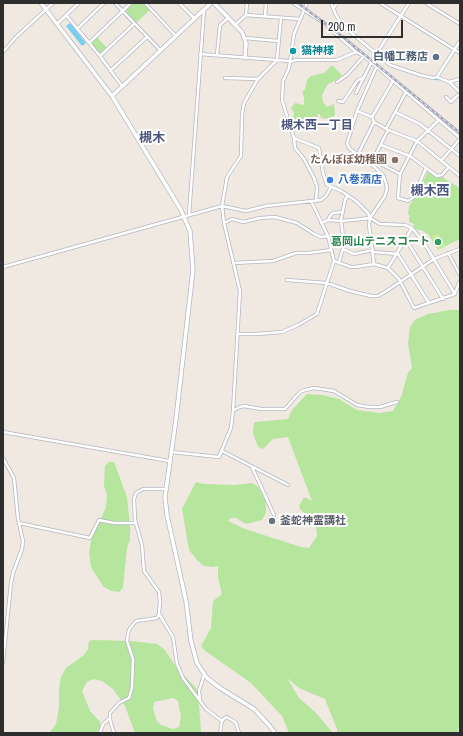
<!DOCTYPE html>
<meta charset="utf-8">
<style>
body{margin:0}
#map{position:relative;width:463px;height:736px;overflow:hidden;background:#efe9e1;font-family:"Archivo Narrow",sans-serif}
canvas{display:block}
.frame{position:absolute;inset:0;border:4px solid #2e2e2e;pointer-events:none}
.scale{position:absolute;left:321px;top:20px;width:82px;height:18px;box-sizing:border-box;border:2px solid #2e2e2e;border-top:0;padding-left:5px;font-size:12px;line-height:14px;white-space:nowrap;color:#2e2e2e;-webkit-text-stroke:3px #fff;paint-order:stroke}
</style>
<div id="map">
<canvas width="463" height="736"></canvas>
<div class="frame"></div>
<div class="scale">200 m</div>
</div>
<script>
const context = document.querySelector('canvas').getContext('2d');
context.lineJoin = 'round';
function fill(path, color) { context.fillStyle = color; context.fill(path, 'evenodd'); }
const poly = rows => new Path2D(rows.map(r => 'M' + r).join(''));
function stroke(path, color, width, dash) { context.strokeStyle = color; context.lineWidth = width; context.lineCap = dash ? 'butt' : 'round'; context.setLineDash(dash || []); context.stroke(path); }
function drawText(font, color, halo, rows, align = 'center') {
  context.font = font + ' "Archivo Narrow","Noto Sans JP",sans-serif'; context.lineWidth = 4; context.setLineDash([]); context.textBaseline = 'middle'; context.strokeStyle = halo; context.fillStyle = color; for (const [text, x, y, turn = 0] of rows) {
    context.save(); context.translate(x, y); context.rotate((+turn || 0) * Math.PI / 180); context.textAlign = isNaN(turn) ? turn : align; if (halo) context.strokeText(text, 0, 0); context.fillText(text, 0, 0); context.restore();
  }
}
const green = poly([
 [132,3,143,3,150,10,136,23,124,11],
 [97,37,107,48,99,54,90,43],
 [331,66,333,66,342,75,337,80,328,84,322,95,323,102,327,107,334,104,335,115,330,119,321,118,320,114,318,114,318,119,313,119,312,128,299,131,288,118,294,116,294,113,291,108,295,103,304,105,304,97,302,92,305,89,307,80,311,76,324,73],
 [428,171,437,178,442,177,460,188,460,239,438,250,428,234,421,230,417,230,413,226,414,224,409,222,409,219,410,216,408,214,409,206,416,197],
 [450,310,460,310,460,371,458,371,460,372,460,718,458,733,337,733,337,729,325,699,299,688,287,678,299,698,315,712,333,733,289,733,282,716,251,683,204,650,201,646,211,628,213,601,222,594,218,577,218,566,212,567,204,566,197,560,189,550,182,509,196,482,204,484,235,485,252,483,258,487,265,497,266,507,266,513,262,520,246,524,236,518,231,518,228,521,245,529,301,547,309,548,317,536,316,526,300,509,299,506,304,497,312,501,288,437,273,439,263,449,258,447,253,433,254,423,255,422,288,419,292,410,307,394,322,395,339,399,357,410,379,413,393,411,401,397,408,373,412,368,408,343,410,327,415,320,428,314],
 [109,462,114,462,127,497,130,526,130,540,127,548,123,587,119,592,111,591,103,586,91,567,89,552,91,541,106,507,107,495,104,486,105,466],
 [93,640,131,641,157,644,165,650,176,667,196,688,200,696,199,704,201,733,135,733,125,706,113,689,102,681,93,679,87,682,82,691,90,711,100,722,101,726,97,732,49,733,56,724,59,708,59,689,61,677,66,668,84,655,88,649,89,641],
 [173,698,178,701,181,717,179,727,173,729,161,725,157,721,153,709,154,702]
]);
const pitch = poly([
 [438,233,445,246,439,250,431,237]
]);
const water = poly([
 [70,23,86,43,82,46,66,26]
]);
const stream = poly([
 [432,79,441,80]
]);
const street = poly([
 [115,3,160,50],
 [145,3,176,36],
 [179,3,194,18],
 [293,3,324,23,356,52,364,56,460,138],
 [307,3,294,34,289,68,283,81,282,100,294,138,295,148,304,159,314,178,317,187,316,201],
 [331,3,336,15,343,26,390,65,420,75,433,78,437,77,449,82,460,79],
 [380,3,460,53],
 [426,3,460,24],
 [333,9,337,3],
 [66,15,100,56,122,86],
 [246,15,300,19],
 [265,16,266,3],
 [57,24,79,3],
 [235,25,246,15,247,3],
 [77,29,104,3],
 [245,38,278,41],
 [89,43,131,3],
 [3,52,16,37,53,3],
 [377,53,409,3],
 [200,54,289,61,291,62,295,60,337,60,356,52],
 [217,55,220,25,228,18],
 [100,56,134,24],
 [110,71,147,37],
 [437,77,460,41],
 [225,78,258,79],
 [337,82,347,75,364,56],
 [449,82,460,92],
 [356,93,371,63],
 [446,97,451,102,458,95,460,95],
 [338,101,343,102,355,84,358,80,363,78],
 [357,111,372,117,374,122,388,130,417,141,460,176],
 [395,112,420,124,460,156],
 [372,117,393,81],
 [386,129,406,92],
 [294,138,319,148,323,173,327,185,341,191,356,201,368,213,370,218,380,224,405,225,412,228,424,243,455,294,414,308,399,279,388,268,374,264,355,267,351,267,334,261],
 [381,145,410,156,437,176,442,175,449,167],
 [358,154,374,122],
 [373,160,388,130],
 [441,161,460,139],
 [368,162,373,160,400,174],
 [426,168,413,198,408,201,398,198,400,174,417,141,439,120],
 [189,215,204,10],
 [328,220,330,216,333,213,343,212],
 [224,223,232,219,243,222,260,218,275,217,297,223,314,234,321,237,328,236],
 [321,223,328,220,343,221,370,218],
 [372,240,406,240,443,299],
 [343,249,354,254,373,250],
 [373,252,398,254,429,303],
 [448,253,460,275],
 [339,262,344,245,341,220,345,200,348,195],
 [233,263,273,261,296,253,309,253,331,250],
 [374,264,369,225,370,218,385,196,387,188,386,183,383,175,371,164,350,149,347,144,357,111,376,68],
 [3,267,222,206,246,211,266,206,321,200,326,196,331,187],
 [388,268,412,228],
 [287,280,327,283,350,291,371,296,378,296,385,292,434,259,460,249],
 [455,293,460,281],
 [238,334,257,334,282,332,298,325,317,314,334,261,328,236,311,201],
 [234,410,240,407,244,406,261,409,285,409,300,392,305,390,314,388,334,391,357,405,369,407,380,407,397,402],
 [3,432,169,461],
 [222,451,288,485],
 [171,452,219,457,231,428,233,411,240,291,224,223,222,206,227,177,241,156,242,115,244,103,258,79,277,60,281,18],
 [3,458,14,478,18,519,23,541,22,549,13,573,11,583,3,662],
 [252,467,274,515],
 [19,523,90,538,99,520,114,523,135,523],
 [159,614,173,637,177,664,183,678,206,709,222,721],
 [200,701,199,691,204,675],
 [100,733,103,724,109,719],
 [114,733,110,720,110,713,119,703,129,698,132,688,133,659,127,641,128,633,130,628,136,621,157,618,159,614,160,601,159,592,144,571,142,545,135,520,134,499,136,493,143,489,166,489],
 [220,733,222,721,226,717,232,720,236,723,239,733]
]);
const secondary = poly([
 [41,3,112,96,181,210,190,231,193,270,176,419,165,497,167,515,186,601,191,641,197,663,207,678,220,688,254,709,268,724,275,733],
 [214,3,242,32,246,43,245,58],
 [112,96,211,3]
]);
const rail = poly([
 [298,3,343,37,460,133]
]);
const markers = [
 [293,51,4,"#0f9aa8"],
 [436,57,4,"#5c6f8a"],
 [395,160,4,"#8d6e63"],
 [330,180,4,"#3f7fe0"],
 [438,242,4,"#2e9e5b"],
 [272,521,4,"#6b7280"]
];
const cultureNames = [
 ["猫神様",301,51]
];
const serviceNames = [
 ["白幡工務店",428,57]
];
const educationNames = [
 ["たんぽぽ幼稚園",387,160]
];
const shopNames = [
 ["八巻酒店",338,180]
];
const leisureNames = [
 ["葛岡山テニスコート",430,242]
];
const worshipNames = [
 ["釜蛇神霊講社",280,521]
];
const neighbourhoodNames = [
 ["槻木西一丁目",317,126]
];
const quarterNames = [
 ["槻木",152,139],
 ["槻木西",430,192]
];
fill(green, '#b6e59e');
fill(pitch, '#c9ec9a');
fill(water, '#75cff0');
stroke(stream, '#75cff0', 1);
stroke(street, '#b4b7c1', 4);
stroke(secondary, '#b4b7c1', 5);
stroke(street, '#fff', 2.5);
stroke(secondary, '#fff', 3.5);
stroke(rail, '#a3a6b8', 2.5);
stroke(rail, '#fff', 1, [3]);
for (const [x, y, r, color] of markers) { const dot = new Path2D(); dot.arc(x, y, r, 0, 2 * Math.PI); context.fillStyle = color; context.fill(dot); stroke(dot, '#fff', 1.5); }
drawText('bold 11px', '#0d838f', '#fff', cultureNames, 'left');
drawText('bold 11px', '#4e5e75', '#fff', serviceNames, 'right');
drawText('bold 11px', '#785e54', '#fff', educationNames, 'right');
drawText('bold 11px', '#366cbe', '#fff', shopNames, 'left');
drawText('bold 11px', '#27864d', '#fff', leisureNames, 'right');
drawText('bold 11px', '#5b616d', '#fff', worshipNames, 'left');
drawText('bold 12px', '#4d5680', '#fff', neighbourhoodNames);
drawText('bold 13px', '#4d5680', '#fff', quarterNames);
</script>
